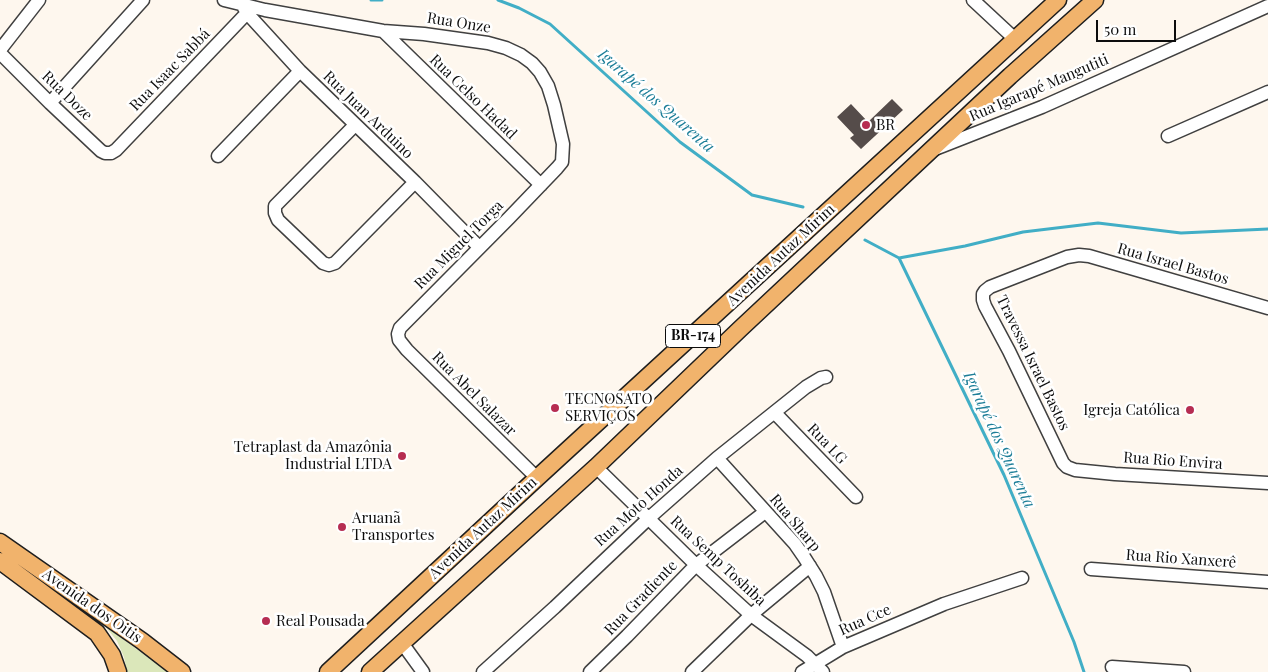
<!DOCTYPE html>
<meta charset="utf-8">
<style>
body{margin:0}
#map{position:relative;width:1268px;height:672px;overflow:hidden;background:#fef7ee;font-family:"Playfair Display",serif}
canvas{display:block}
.scale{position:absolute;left:1096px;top:20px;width:80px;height:22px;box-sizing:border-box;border:2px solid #0d0d0d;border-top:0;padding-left:6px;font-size:15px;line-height:18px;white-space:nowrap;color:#0d0d0d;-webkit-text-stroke:4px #fff;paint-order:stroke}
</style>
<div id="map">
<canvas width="1268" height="672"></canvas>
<div class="scale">50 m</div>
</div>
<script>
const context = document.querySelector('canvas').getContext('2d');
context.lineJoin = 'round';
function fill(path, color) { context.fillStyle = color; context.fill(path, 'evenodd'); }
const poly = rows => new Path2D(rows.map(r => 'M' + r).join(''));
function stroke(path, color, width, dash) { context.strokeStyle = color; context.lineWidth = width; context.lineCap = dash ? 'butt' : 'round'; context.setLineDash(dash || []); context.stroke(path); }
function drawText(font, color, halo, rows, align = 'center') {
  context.font = font + ' "Playfair Display",serif'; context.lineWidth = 5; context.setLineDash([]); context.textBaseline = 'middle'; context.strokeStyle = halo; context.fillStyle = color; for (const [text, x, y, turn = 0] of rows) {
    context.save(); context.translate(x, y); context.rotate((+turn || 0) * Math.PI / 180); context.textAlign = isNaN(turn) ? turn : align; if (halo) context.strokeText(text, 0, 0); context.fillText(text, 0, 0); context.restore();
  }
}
const green = poly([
 [98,621,168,672,127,672,124,657,117,641,105,626]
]);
const stream = poly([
 [371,0,382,0],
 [498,0,519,8,550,24,680,142,752,195,803,207],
 [865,240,899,258,1004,475,1074,642,1084,672],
 [899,258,965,246,1023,232,1098,223,1181,233,1268,229]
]);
const building = poly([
 [892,99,903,110,861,149,850,138,854,135,837,117,851,104,868,122]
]);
const minor = poly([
 [224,0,265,10,383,31,424,34,488,43,506,48,521,55,532,63,540,72,548,86,554,105,563,144,562,162,557,168,509,218,400,328,398,334,399,340,407,350,537,478],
 [973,0,1016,40],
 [243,6,247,13,300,71,415,182,479,247],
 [383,31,541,185],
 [0,50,39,0],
 [0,53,50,103,101,151,105,153,111,153,116,150,247,13],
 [50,103,143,0],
 [355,125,275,206,275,213,278,220,323,263,329,265,335,263,415,182],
 [1168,136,1268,92],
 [935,149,1042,107,1268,6],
 [218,156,300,71],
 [1268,308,1089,256,1079,255,1067,257,990,287,985,291,983,294,983,300,985,306,1009,351,1063,463,1067,467,1075,470,1115,474,1268,483],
 [775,413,856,497],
 [717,458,795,544,804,557,816,576,824,592,843,647],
 [596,467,696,565,751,615,807,656,823,672],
 [1091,569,1268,582],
 [402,643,423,672],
 [1112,667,1184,672],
 [483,672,555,607,649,518,717,458,806,387,821,378,826,377],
 [590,672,627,636,696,565,765,512],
 [692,672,751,615,810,566],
 [802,672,843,647,944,604,1022,578]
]);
const major = poly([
 [0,542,142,641,182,672],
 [0,561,97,633,112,655,118,672],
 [328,672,537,478,1058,0],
 [370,672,596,467,740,329,1010,76,1095,0]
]);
const markers = [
 [866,125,5,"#b62d52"],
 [555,408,5,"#b62d52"],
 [1190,410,5,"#b62d52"],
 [402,456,5,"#b62d52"],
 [342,527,5,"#b62d52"],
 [266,621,5,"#b62d52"]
];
const shields = [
 [693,336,55]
];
const shieldNames = [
 ["BR-174",693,336]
];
const streetNames = [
 ["Rua Onze",459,23,9],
 ["Rua Isaac Sabbá",170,70,-46],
 ["Rua Igarapé Mangutiti",1039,88,-23],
 ["Rua Doze",67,96,44],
 ["Rua Celso Hadad",473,97,44],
 ["Rua Juan Arduino",368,115,44],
 ["Rua Miguel Torga",459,245,-45],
 ["Avenida Autaz Mirim",781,255,-43],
 ["Rua Israel Bastos",1173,264,16],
 ["Travessa Israel Bastos",1033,363,64],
 ["Rua Abel Salazar",474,394,45],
 ["Rua LG",827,444,46],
 ["Rua Rio Envira",1173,461,4],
 ["Rua Moto Honda",639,506,-42],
 ["Rua Sharp",795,523,50],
 ["Avenida Autaz Mirim",483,528,-43],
 ["Rua Rio Xanxerê",1181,559,4],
 ["Rua Semp Toshiba",718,561,43],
 ["Rua Gradiente",641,598,-46],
 ["Avenida dos Oitis",92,606,35],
 ["Rua Cce",865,620,-24]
];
const poiNames = [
 ["BR",876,125],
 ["TECNOSATO",565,399],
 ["SERVIÇOS",565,416],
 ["Igreja Católica",1180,410,"right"],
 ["Tetraplast da Amazônia",392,447,"right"],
 ["Industrial LTDA",392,464,"right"],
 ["Aruanã",352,518],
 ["Transportes",352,535],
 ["Real Pousada",276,621]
];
const waterNames = [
 ["Igarapé dos Quarenta",656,101,41],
 ["Igarapé dos Quarenta",999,440,65]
];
fill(green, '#dbe7ba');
stroke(stream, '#41aec6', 3);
fill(building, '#554c4a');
stroke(minor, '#404040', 15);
stroke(major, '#1e1e1e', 19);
stroke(minor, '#fff', 12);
stroke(major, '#f1b36c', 16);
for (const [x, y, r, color] of markers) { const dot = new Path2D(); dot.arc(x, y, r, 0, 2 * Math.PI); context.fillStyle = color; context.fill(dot); stroke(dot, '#fff', 2); }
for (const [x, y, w] of shields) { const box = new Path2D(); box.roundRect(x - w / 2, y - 11.5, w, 23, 4); context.fillStyle = '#fff'; context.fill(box); stroke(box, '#0d0d0d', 1); }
drawText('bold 14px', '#0d0d0d', null, shieldNames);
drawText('15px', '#0d0d0d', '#fff', streetNames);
drawText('15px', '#0d0d0d', '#fff', poiNames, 'left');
drawText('italic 16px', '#1d7e98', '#fff', waterNames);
</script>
